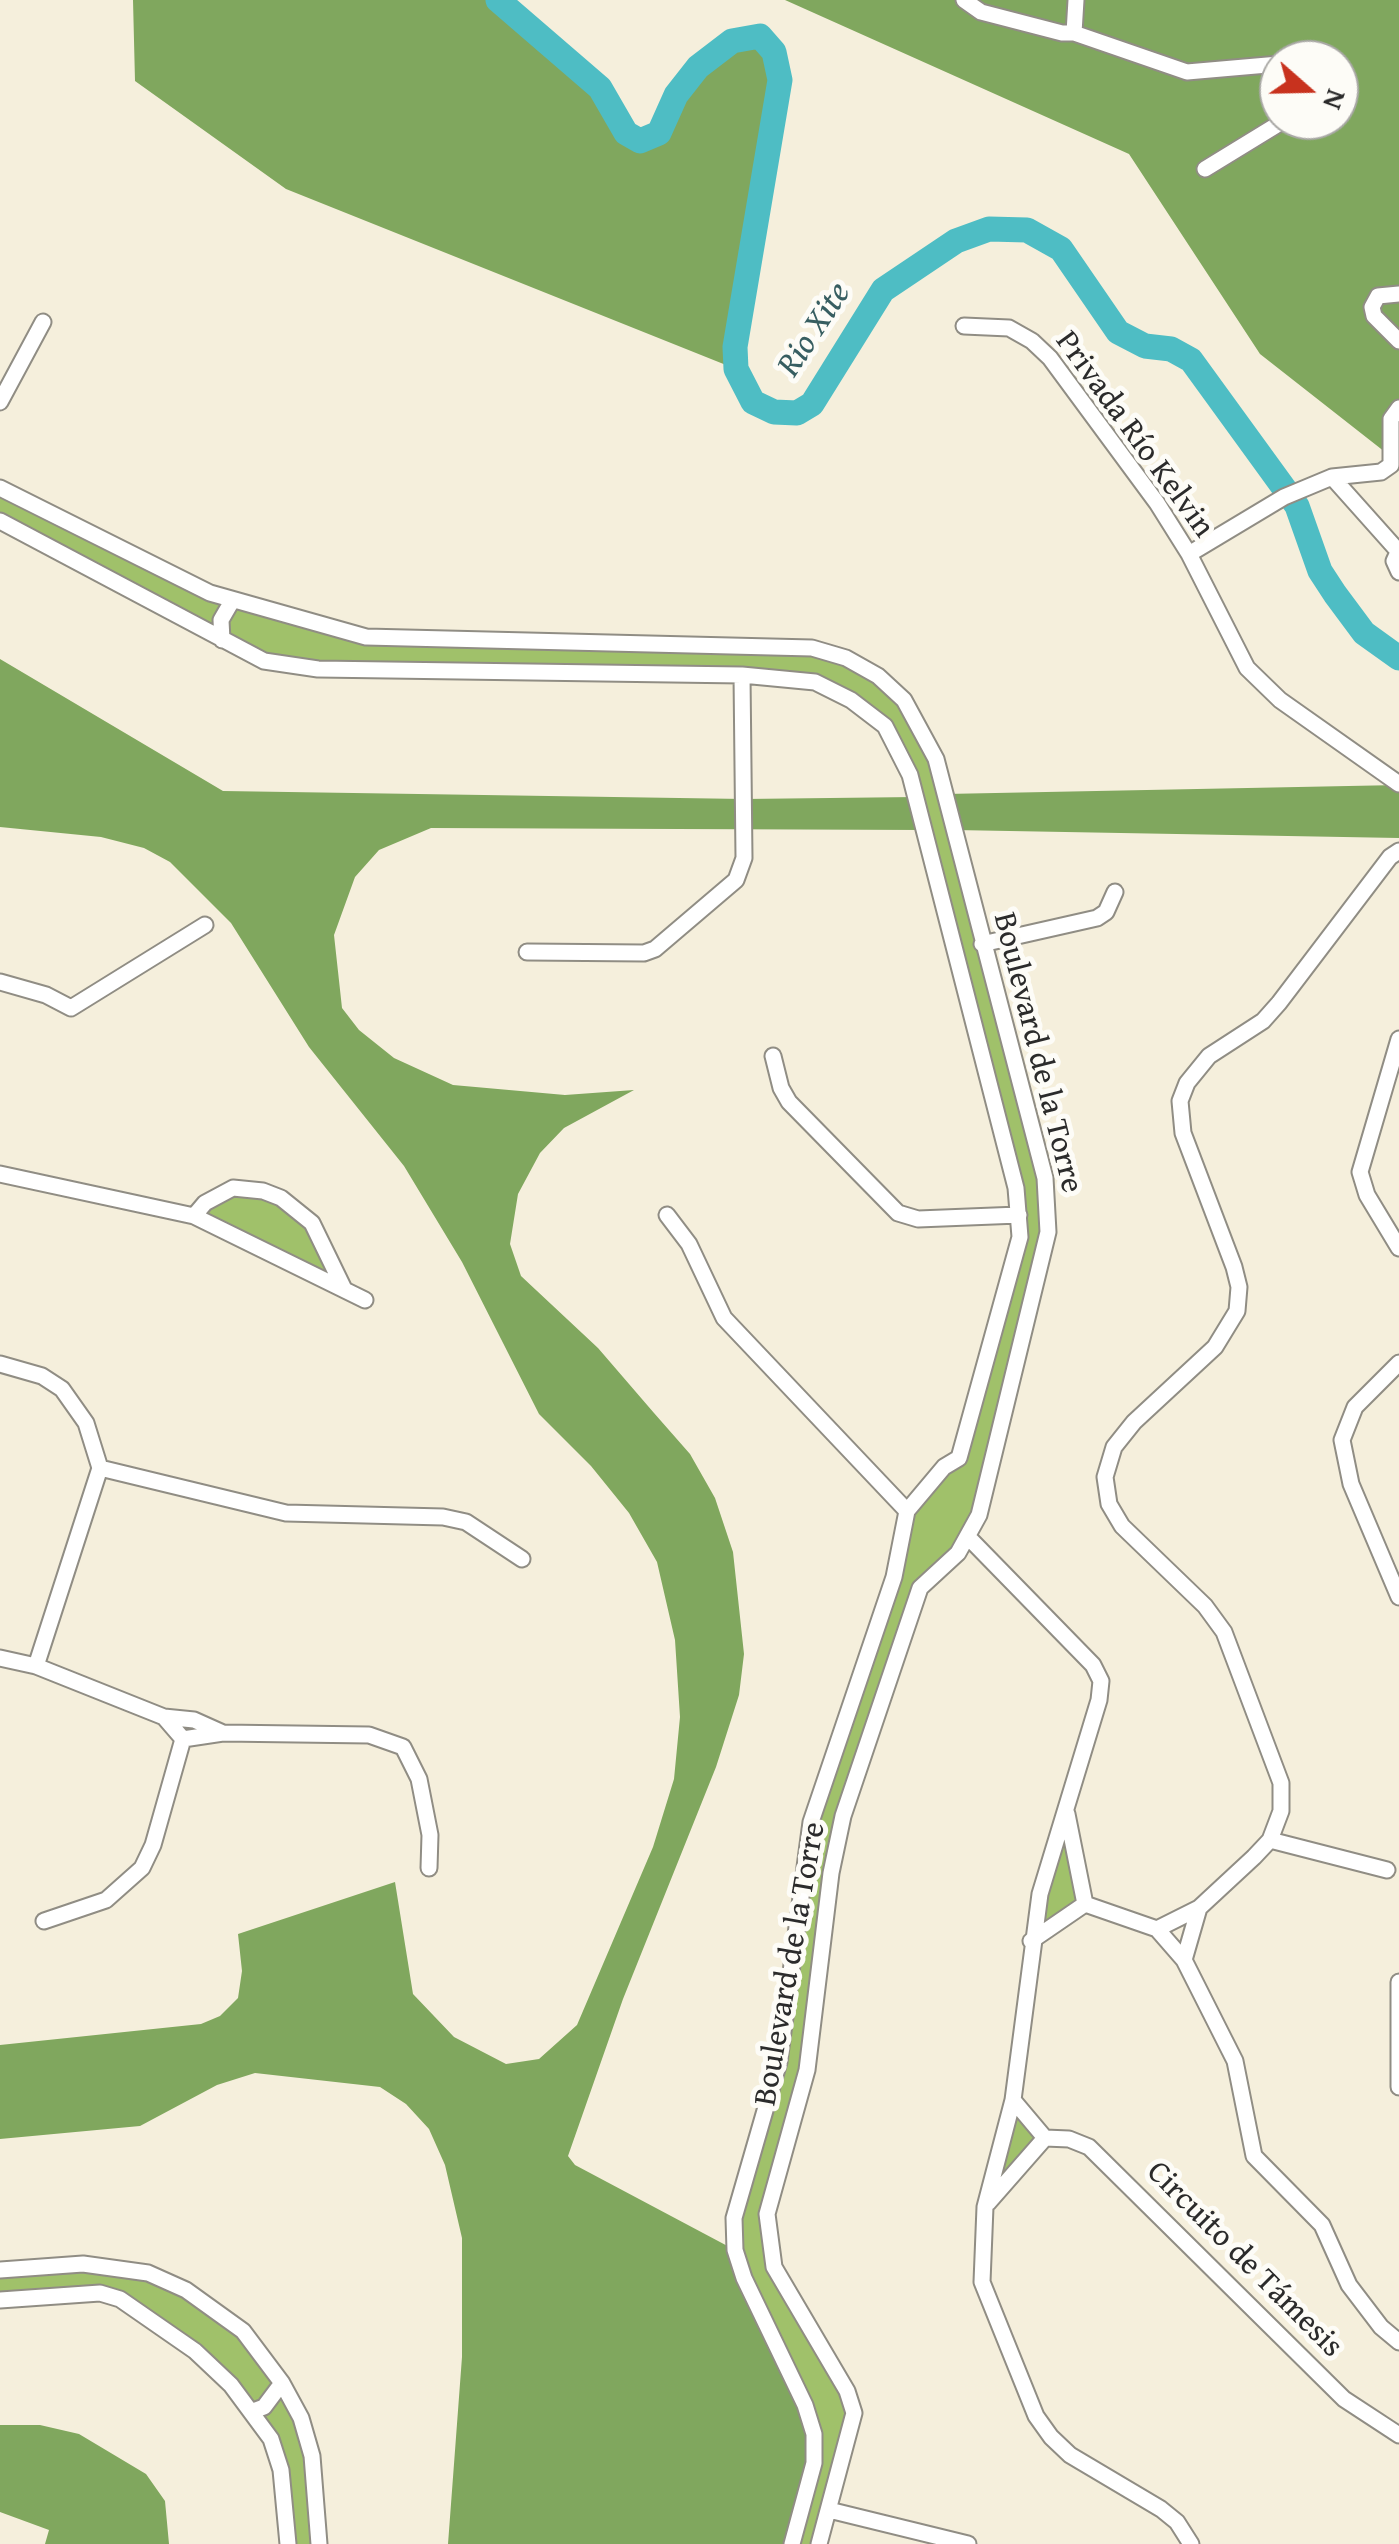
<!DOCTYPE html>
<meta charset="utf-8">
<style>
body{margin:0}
#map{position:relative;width:1399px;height:2544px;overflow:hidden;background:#f5efdc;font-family:"Gentium Book Plus",serif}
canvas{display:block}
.north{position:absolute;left:1259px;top:40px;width:100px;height:100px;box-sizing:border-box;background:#fdfcf7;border:2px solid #a9a8a5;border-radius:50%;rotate:110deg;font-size:28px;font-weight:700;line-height:40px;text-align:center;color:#2b2b2b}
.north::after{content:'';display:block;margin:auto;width:35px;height:45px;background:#c8321e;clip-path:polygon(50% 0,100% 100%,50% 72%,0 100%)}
</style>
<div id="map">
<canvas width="1399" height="2544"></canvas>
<div class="north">N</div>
</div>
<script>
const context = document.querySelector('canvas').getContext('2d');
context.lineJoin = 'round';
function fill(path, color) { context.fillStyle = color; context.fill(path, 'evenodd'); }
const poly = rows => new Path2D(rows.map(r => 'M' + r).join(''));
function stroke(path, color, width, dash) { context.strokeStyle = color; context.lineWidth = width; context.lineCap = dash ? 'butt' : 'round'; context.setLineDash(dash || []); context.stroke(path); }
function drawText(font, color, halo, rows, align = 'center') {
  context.font = font + ' "Gentium Book Plus",serif'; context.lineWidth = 10; context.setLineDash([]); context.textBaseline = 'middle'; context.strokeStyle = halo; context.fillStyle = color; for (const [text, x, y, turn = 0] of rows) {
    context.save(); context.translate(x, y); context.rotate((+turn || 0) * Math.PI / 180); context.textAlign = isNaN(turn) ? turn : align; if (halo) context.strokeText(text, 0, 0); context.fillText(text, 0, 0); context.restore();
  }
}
const green = poly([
 [0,488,181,581,366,637,784,645,878,676,924,730,1048,1206,979,1515,920,1588,843,1816,807,2070,768,2242,854,2413,819,2544,792,2544,734,2218,771,2092,806,1848,907,1511,960,1458,1019,1215,910,775,885,726,815,682,264,661,0,521],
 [233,1188,298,1210,344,1289,194,1216],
 [1066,1810,1085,1904,1031,1941],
 [1013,2100,1045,2138,986,2206],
 [115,2265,217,2310,301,2418,319,2544,288,2544,281,2471,231,2385,120,2299,0,2300,0,2270]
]);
const forest = poly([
 [133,0,498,0,600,88,626,133,640,141,659,133,676,95,698,67,732,41,760,36,774,52,780,80,766,148,735,347,736,369,286,189,135,81],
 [785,0,1399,0,1399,463,1260,354,1129,154],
 [1279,60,1339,60,1339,120,1279,120],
 [0,659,223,791,744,799,916,797,924,830,431,828,379,850,355,877,334,935,342,1008,359,1030,394,1058,453,1085,565,1095,634,1090,564,1128,540,1153,518,1194,510,1244,521,1276,598,1348,654,1413,690,1454,715,1498,733,1552,744,1654,739,1695,716,1767,623,1999,568,2156,575,2165,735,2250,814,2434,792,2544,448,2544,462,2357,462,2238,445,2165,429,2129,406,2104,380,2087,255,2073,217,2085,140,2126,0,2139,0,2045,201,2024,220,2016,238,1998,242,1971,238,1934,395,1882,413,1994,454,2037,506,2064,539,2059,577,2025,653,1847,674,1779,680,1717,675,1640,657,1562,629,1513,591,1466,539,1414,462,1262,404,1166,309,1047,231,923,170,862,144,848,101,837,0,827],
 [1399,785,1399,838,954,830,945,794],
 [0,2425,40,2425,79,2434,146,2474,165,2501,169,2544,45,2544,49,2530,0,2512]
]);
const river = poly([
 [498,0,600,88,626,133,640,141,659,133,676,95,698,67,732,41,760,36,774,52,780,80,735,347,736,369,753,402,774,412,797,413,812,404,883,290,956,241,989,229,1027,230,1061,249,1118,332,1145,346,1171,349,1191,360,1297,506,1320,571,1335,594,1364,633,1399,658]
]);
const minor = poly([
 [964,0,981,12,1062,33,1074,33,1076,0],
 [1074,33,1187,72,1279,64],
 [1205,169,1285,120],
 [1399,294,1378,296,1372,307,1374,316,1399,341],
 [964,326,1009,328,1032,341,1050,358,1157,503,1189,554,1247,668,1280,700,1399,784],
 [0,402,43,322],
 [1332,477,1398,551],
 [0,488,210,593,366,637,812,648,846,658,878,676,904,700,936,759,1045,1178,1048,1232,979,1515,958,1553,920,1588,843,1816,831,1873,807,2070,767,2214,774,2267,847,2391,854,2413,819,2544],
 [0,521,264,661,318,669,742,675,815,682,851,700,885,726,910,775,1016,1188,1020,1237,959,1458,944,1467,907,1511,894,1577,811,1822,779,2062,734,2218,735,2250,744,2278,805,2405,814,2434,814,2463,792,2544],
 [1399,550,1394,561,1399,572],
 [1189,554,1284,497,1332,477,1381,472,1391,465,1391,419,1399,408],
 [222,640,221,620,232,601],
 [982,944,1097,918,1106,912,1115,892],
 [527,952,644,953,655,949,736,880,744,858,742,675],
 [0,982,46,995,71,1008,205,925],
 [1399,1039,1360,1172,1367,1195,1399,1248],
 [773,1056,781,1088,789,1102,898,1213,918,1219,1019,1215],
 [0,1174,194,1216,365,1300],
 [667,1215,689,1244,724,1318,907,1511],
 [194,1216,205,1203,233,1188,263,1191,281,1198,312,1223,344,1289],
 [1399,1363,1355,1407,1342,1440,1351,1484,1399,1597],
 [0,1364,42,1376,62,1389,86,1423,100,1468,36,1666],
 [100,1468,286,1513,443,1517,466,1522,522,1559],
 [969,1538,1093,1665,1101,1681,1099,1700,1040,1894,1013,2100,985,2207,982,2282,1036,2416,1051,2437,1070,2455,1161,2509,1177,2522,1191,2544],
 [0,1658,36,1666,164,1717,194,1720,223,1733],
 [164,1717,183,1739,223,1733,369,1735,403,1747,419,1779,430,1835,429,1868],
 [1067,1814,1085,1904],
 [1270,1840,1387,1870],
 [1085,1904,1157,1929,1184,1960,1235,2061,1254,2156,1322,2225,1349,2285,1381,2327,1399,2342],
 [44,1921,106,1900,142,1868,153,1845,183,1739],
 [1157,1929,1199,1908,1254,1857,1270,1840,1281,1811,1281,1783,1224,1632,1205,1606,1122,1526,1109,1504,1105,1477,1114,1447,1134,1422,1215,1347,1237,1311,1239,1287,1234,1267,1183,1133,1180,1101,1187,1083,1209,1056,1263,1021,1279,1003,1390,857,1399,851],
 [1031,1941,1085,1904],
 [1184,1960,1199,1908],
 [1399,1982,1399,2087],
 [1013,2100,1045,2138],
 [1045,2138,1069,2139,1089,2147,1344,2399,1399,2435],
 [988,2203,1045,2138],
 [0,2270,83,2264,148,2273,186,2290,243,2331,282,2383,301,2418,312,2456,319,2544],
 [0,2300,100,2293,120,2299,195,2351,231,2385,271,2439,281,2470,288,2544],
 [253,2411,264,2407,282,2383],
 [829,2510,968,2544]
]);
const streetNames = [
 ["Privada Río Kelvin",1134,435,54],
 ["Boulevard de la Torre",1037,1053,76],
 ["Boulevard de la Torre",791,1964,-80],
 ["Circuito de Támesis",1244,2260,45]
];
const waterNames = [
 ["Rio Xite",815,330,-57]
];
fill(green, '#a0c16a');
fill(forest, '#80a75e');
stroke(river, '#4ebdc4', 25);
stroke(minor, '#908d84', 19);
stroke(minor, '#fff', 15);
drawText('32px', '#2b2b2b', '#fdfcf7', streetNames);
drawText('italic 35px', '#375e61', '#fdfcf7', waterNames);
</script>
